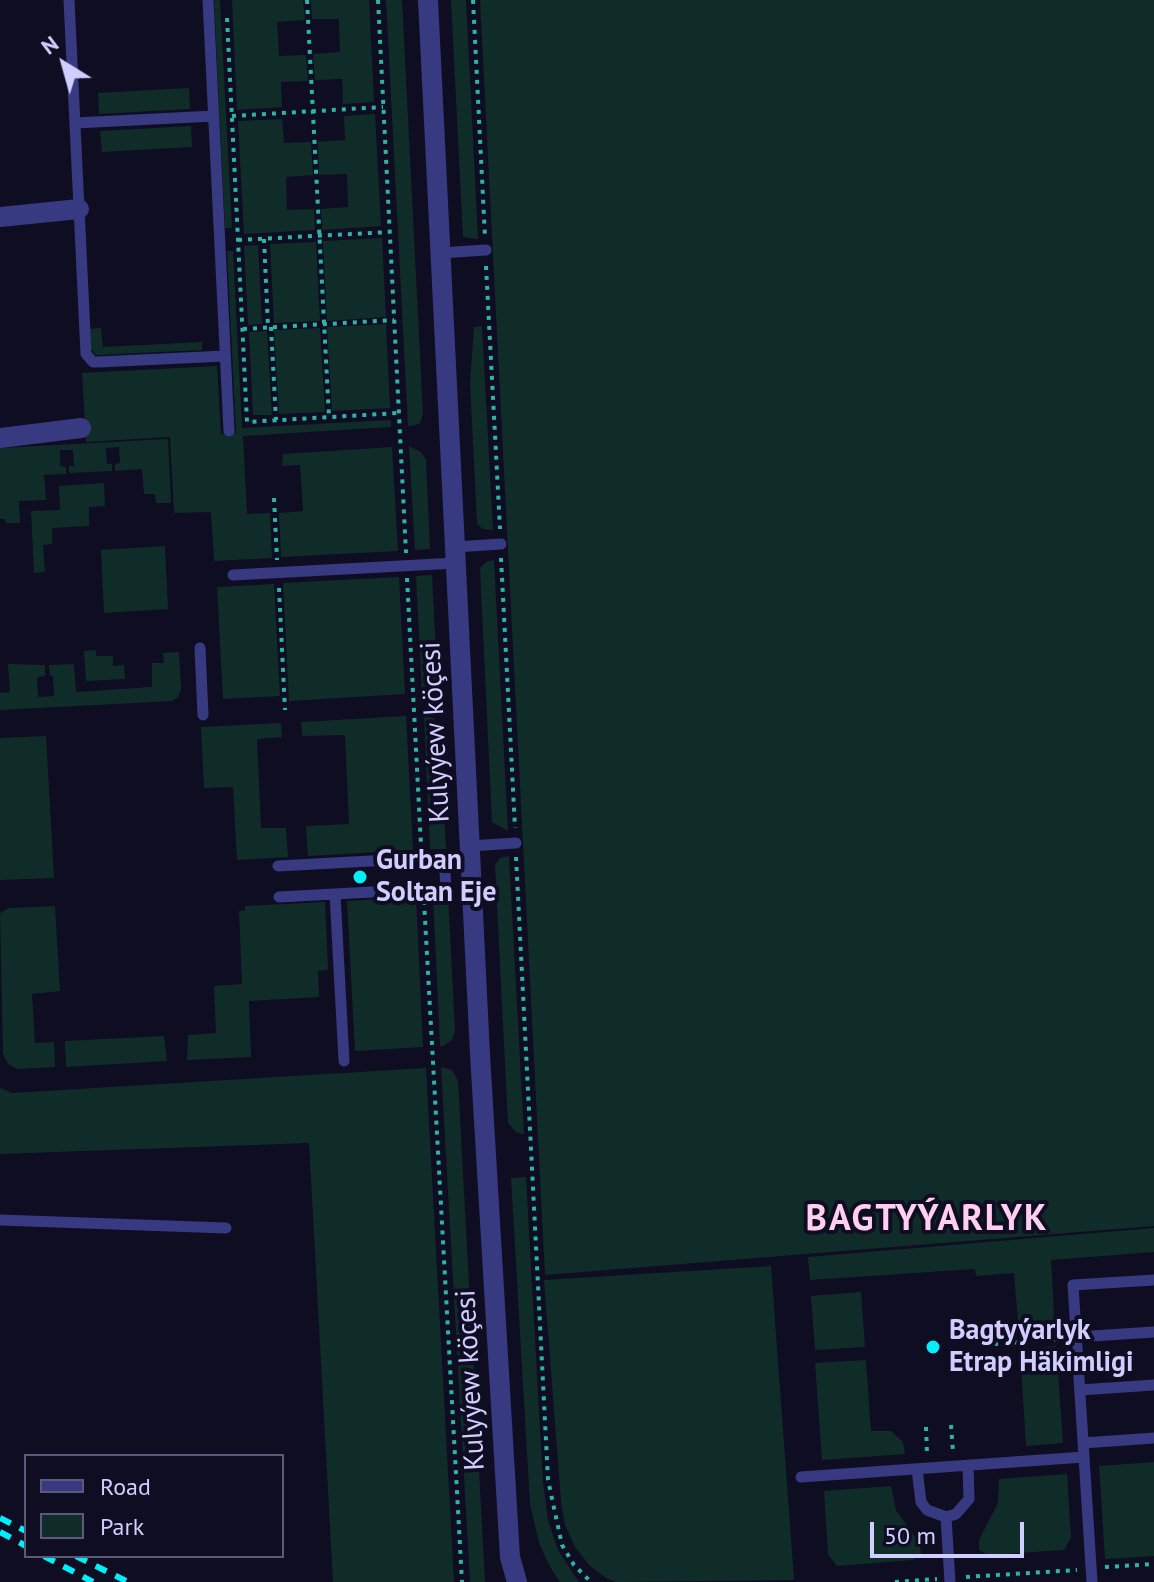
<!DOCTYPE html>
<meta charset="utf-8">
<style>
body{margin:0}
#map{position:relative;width:1154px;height:1582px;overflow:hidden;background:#0f0d22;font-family:"PT Sans",sans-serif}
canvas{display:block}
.legend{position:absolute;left:24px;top:1454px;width:260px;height:104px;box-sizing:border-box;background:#0f0d22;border:2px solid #5c5a7a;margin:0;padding:10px 14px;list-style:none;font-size:24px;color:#d0cdff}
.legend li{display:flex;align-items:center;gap:16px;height:40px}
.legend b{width:40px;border:2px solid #5c5a7a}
.north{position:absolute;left:24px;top:24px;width:80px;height:80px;-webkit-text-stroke:6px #0f0d22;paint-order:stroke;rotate:323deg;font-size:22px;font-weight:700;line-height:32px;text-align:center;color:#d0cdff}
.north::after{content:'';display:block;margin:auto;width:28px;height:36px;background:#d0cdff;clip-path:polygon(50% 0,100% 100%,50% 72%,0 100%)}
.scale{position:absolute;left:870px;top:1522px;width:154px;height:36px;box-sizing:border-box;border:4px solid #d0cdff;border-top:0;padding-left:10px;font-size:24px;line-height:28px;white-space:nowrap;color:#d0cdff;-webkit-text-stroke:6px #0f0d22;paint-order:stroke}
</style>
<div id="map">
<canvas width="1154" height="1582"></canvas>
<ul class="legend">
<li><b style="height:10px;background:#373981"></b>Road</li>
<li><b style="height:22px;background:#102c29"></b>Park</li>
</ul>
<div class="north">N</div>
<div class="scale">50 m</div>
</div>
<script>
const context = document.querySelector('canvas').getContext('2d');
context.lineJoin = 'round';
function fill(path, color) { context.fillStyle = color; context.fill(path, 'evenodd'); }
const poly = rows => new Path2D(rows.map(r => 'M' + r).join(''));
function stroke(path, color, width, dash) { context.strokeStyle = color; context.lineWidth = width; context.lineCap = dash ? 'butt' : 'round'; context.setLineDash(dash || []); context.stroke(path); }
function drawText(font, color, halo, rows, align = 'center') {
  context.font = font + ' "PT Sans",sans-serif'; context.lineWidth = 8; context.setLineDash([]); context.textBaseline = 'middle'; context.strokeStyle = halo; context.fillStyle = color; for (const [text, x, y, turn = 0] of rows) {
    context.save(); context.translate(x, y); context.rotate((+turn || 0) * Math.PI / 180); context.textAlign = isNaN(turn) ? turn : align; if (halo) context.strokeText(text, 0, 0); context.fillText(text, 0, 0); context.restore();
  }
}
const green = poly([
 [214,0,220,0,232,228,225,228],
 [232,0,303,0,305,20,277,22,279,56,306,55,308,81,281,82,282,107,237,110],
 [311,0,369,0,374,102,343,104,342,79,315,80,313,54,340,52,339,19,312,19],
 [386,0,402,0,423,414,420,423,413,426,408,426],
 [451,0,466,0,478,239,463,237],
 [480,0,1154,0,1154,1226,545,1275],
 [189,88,190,109,99,114,98,93],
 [375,114,381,226,322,230,321,209,348,207,347,174,319,175,318,142,345,140,344,116],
 [282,119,284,143,311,142,313,175,286,177,287,210,314,209,315,230,244,234,238,121],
 [191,126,192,147,102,152,100,131],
 [382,238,386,317,327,321,323,241],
 [316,242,320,321,274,323,270,244],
 [258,245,262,324,248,325,244,246],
 [227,251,233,251,242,428,391,420,391,427,243,436,247,514,270,513,272,558,214,561,211,512,174,513,170,437,86,442,82,373,217,366,221,434,236,433],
 [386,324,390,408,332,411,327,327],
 [482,326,493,530,483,529,477,524,470,383,474,327],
 [101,328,103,347,202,342,202,350,96,355,91,349,90,329],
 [320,328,325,412,279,414,274,330],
 [267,331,272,415,253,415,249,332],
 [168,439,171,503,156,503,155,494,144,494,142,469,115,471,115,464,120,463,119,447,106,448,107,464,112,464,112,471,69,473,69,466,74,466,73,450,60,450,60,466,66,467,66,474,44,475,46,500,19,501,20,523,6,523,5,519,0,519,0,448],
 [409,446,421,452,426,459,430,549,415,550],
 [392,447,398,551,281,557,279,513,303,511,300,465,282,466,283,454],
 [104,483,105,506,89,507,89,526,52,528,52,544,43,545,45,572,34,573,31,511,60,510,59,486],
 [165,546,168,609,104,613,101,550],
 [494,560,508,831,492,822,480,568,486,562],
 [432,575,437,677,433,686,422,693,416,576],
 [399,577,405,694,289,701,283,583],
 [274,584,280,696,223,699,217,587],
 [96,650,96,656,113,656,113,666,124,665,125,679,86,681,84,651],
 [179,652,181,689,178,697,172,701,0,710,0,693,10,692,8,664,45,665,45,676,37,677,38,697,54,696,53,676,50,676,49,665,74,664,76,692,152,687,152,663,164,663,163,653],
 [424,715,433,718,440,727,446,849,430,849],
 [406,716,413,850,308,856,306,826,349,824,345,735,302,736,301,722],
 [281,723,282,737,257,739,261,828,286,828,288,857,237,860,233,787,204,788,201,727],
 [46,736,54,878,0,880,0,738],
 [509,856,524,1134,522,1134,516,1132,508,1123,495,865,500,858],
 [448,895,455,1031,452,1040,443,1046,440,1046,433,896],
 [416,897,423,1047,355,1051,347,901],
 [325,902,328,970,318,971,319,997,249,1001,251,1057,187,1060,188,1035,216,1033,214,986,242,984,239,911,245,911,245,906],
 [55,906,60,991,32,994,35,1043,54,1042,55,1067,17,1069,8,1064,3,1054,0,913,9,908],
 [164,1036,167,1061,66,1067,65,1041],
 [441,1067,452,1070,458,1080,485,1582,470,1582],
 [426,1068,454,1582,333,1582,309,1143,0,1154,0,1088,12,1093],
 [526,1177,543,1482,548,1520,558,1550,579,1582,560,1582,550,1567,539,1543,530,1504,511,1178],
 [1154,1228,1154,1252,1051,1260,1055,1333,1019,1335,1014,1273,976,1276,975,1269,810,1280,808,1257],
 [771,1266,794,1580,616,1582,606,1578,589,1565,575,1547,565,1525,561,1501,544,1280],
 [861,1292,865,1347,815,1350,811,1296],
 [1056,1346,1063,1443,1026,1446,1020,1349],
 [866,1360,871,1431,891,1431,903,1442,905,1454,822,1460,815,1363],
 [1154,1462,1154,1556,1105,1559,1099,1466],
 [1067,1474,1071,1538,1064,1550,988,1555,979,1550,979,1540,998,1503,999,1479],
 [891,1486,896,1510,920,1544,921,1554,913,1560,837,1566,828,1555,824,1491]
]);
const path = poly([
 [307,0,329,417],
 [378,0,406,553],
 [473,0,485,237],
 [227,18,247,422,398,413],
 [232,116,383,107],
 [264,239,268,327],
 [238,240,389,232],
 [486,266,500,529],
 [271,327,276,420],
 [243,329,394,320],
 [274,498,277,560],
 [501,558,515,828],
 [407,578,421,845],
 [279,588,285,710],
 [516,857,548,1480,562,1545,574,1565,591,1582],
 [424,901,462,1582],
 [994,1344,1062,1339],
 [951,1425,953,1452],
 [926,1427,927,1453],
 [1105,1567,1154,1564],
 [966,1577,1077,1570],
 [895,1582,937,1579]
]);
const service = poly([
 [69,0,86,354,93,362,98,362,225,356],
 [208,0,229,431],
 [75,123,214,116],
 [440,253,486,250],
 [455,547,501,544],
 [233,575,456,563],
 [200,648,203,715],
 [470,846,516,843],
 [278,866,444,857,446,888,279,897],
 [335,894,344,1061],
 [0,1220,226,1228],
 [1076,1337,1154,1332],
 [1080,1390,1154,1385],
 [1083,1443,1154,1438],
 [917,1469,921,1502,927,1510,946,1517,956,1514,969,1499,968,1465],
 [801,1477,1084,1457],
 [946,1517,950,1582],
 [1092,1582,1073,1285,1154,1280]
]);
const minor = poly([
 [0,217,79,209],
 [0,438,81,428]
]);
const tertiary = poly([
 [428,0,480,1054,510,1557,517,1582]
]);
const rail = poly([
 [0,1518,26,1531],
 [0,1532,26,1546],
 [44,1556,93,1582],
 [76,1556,128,1582]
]);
const markers = [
 [360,877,8,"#00eff8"],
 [933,1347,8,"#00eff8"]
];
const streetNames = [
 ["Kulyýew köçesi",436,732,-93],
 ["Kulyýew köçesi",471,1380,-93]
];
const poiNames = [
 ["Gurban",376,861],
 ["Soltan Eje",376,893],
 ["Bagtyýarlyk",949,1331],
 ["Etrap Häkimligi",949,1363]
];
const districtNames = [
 ["BAGTYÝARLYK",927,1220]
];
fill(green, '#102c29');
stroke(path, '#2cb5a4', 4, [4, 6]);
stroke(service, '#373981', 11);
stroke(minor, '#373981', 20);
stroke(tertiary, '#373981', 20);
stroke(rail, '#00eff8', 6, [12, 10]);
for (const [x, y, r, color] of markers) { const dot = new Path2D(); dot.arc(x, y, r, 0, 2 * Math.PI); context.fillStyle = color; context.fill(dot); stroke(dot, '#0f0d22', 3); }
drawText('28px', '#d0cdff', '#0f0d22', streetNames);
drawText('bold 28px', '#d0cdff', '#0f0d22', poiNames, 'left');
context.letterSpacing = '2px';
drawText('bold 36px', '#ffcff1', '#0f0d22', districtNames);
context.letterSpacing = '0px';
</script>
